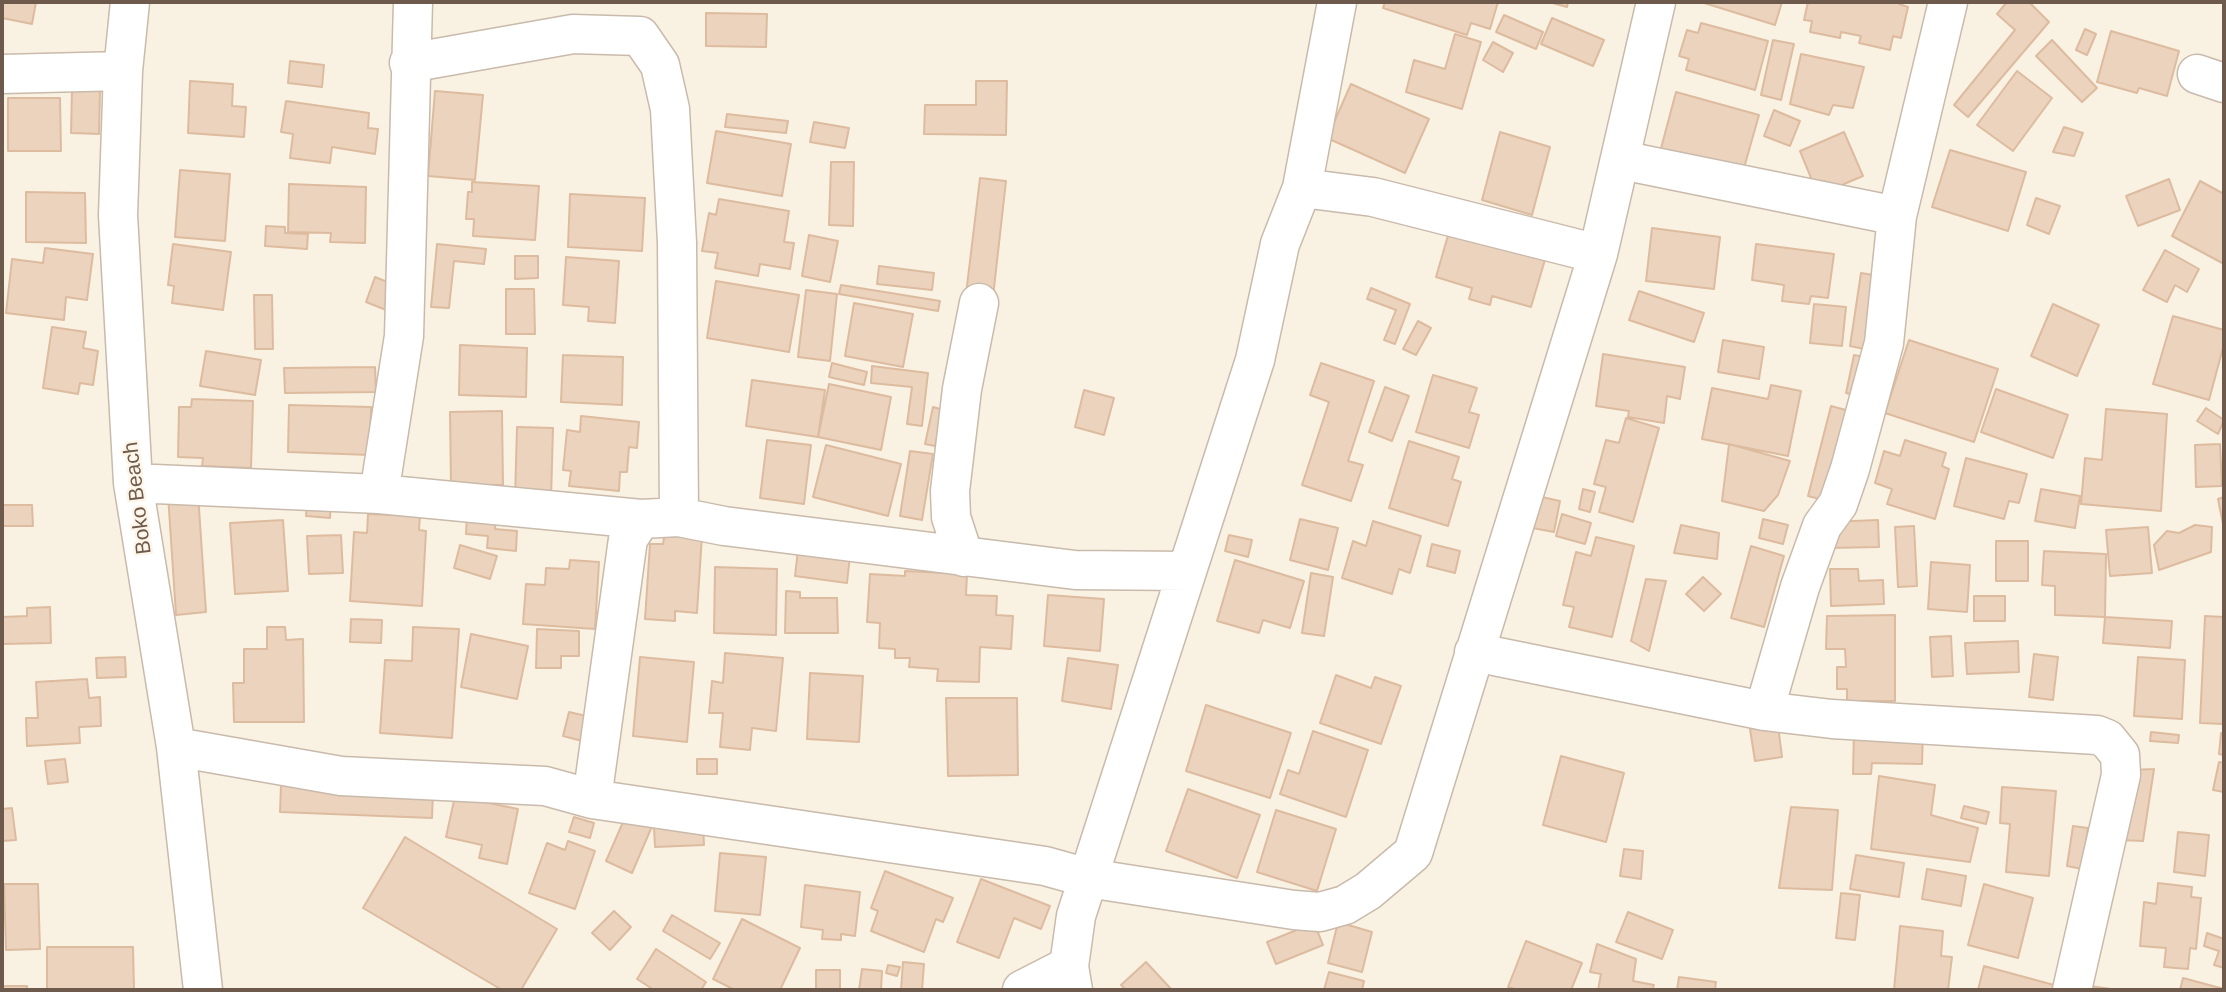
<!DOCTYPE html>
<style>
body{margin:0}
#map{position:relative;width:2226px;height:992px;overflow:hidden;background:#f9f2e3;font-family:Arial,sans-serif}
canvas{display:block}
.frame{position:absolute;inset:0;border:4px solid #6e5a4c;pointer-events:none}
</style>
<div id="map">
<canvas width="2226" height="992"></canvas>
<div class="frame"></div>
</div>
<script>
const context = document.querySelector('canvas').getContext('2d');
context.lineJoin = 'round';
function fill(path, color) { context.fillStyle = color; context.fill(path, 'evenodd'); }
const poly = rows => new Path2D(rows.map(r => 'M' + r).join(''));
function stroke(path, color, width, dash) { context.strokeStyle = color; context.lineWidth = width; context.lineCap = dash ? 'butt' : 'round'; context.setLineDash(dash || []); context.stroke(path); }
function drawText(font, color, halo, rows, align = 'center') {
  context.font = font + ' Arial,sans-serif'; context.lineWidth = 5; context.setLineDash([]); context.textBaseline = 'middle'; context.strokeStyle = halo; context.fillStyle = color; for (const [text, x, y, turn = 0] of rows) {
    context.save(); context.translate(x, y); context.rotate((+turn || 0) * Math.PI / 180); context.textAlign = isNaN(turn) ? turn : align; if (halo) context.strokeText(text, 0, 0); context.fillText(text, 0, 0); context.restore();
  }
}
const building = poly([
 [2,2,36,2,32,24,2,18,2,2],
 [1385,2,1498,2,1490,29,1471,23,1467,35,1383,8,1385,2],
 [1549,2,1568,2,1567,7,1549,2],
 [1701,2,1782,2,1775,25,1701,2],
 [1808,2,1900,2,1899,4,1908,7,1901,38,1893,36,1890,50,1859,43,1861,36,1841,32,1840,38,1810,32,1812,21,1804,20,1808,2],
 [2007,2,2029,2,2049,22,1968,117,1954,105,2015,30,1997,14,2007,2],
 [706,13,767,14,766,47,706,46,706,13],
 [1504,15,1543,32,1536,49,1496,32,1504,15],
 [1552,18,1604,40,1593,66,1541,44,1552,18],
 [1701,23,1768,41,1755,90,1686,70,1689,59,1679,56,1687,30,1698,33,1701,23],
 [2085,29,2096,34,2087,55,2076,50,2085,29],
 [2111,31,2179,51,2167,96,2139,88,2137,93,2097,82,2111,31],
 [1455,34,1481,42,1462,109,1406,92,1414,60,1445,69,1455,34],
 [1773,40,1794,44,1781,100,1761,95,1773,40],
 [2052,40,2097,88,2082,102,2036,56,2052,40],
 [1493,42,1513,53,1503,72,1483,60,1493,42],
 [1801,54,1864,67,1853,108,1833,105,1829,115,1790,104,1801,54],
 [290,61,324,65,322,87,288,83,290,61],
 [2017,71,2052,98,2013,151,1977,125,2017,71],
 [190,81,233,84,232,106,246,107,244,137,188,133,190,81],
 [976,81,1007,81,1006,135,924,134,925,105,976,105,976,81],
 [1351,84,1429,119,1405,173,1327,138,1351,84],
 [72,89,100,90,99,134,71,133,72,89],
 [435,91,483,95,475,180,428,176,435,91],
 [1676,92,1759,115,1742,175,1660,152,1676,92],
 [8,98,60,98,61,151,8,151,8,98],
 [286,101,369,113,368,128,378,129,375,154,332,147,330,163,290,158,293,134,281,132,286,101],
 [1774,110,1800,121,1790,146,1764,136,1774,110],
 [727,114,788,121,786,133,725,127,727,114],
 [814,122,849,128,845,148,810,142,814,122],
 [2064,127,2083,133,2074,156,2053,152,2064,127],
 [716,131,791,144,782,196,707,183,716,131],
 [1500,132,1550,147,1532,215,1482,200,1500,132],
 [1844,132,1863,176,1818,195,1800,151,1844,132],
 [1950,150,2026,172,2008,231,1932,207,1950,150],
 [831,162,854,162,853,226,829,225,831,162],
 [180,170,230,174,225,241,175,237,180,170],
 [980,178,1006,181,993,297,966,294,980,178],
 [2169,179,2180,210,2138,226,2126,196,2169,179],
 [2200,181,2224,194,2224,264,2172,236,2200,181],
 [472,182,539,186,535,240,473,236,474,219,466,219,468,192,472,192,472,182],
 [289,184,366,187,365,243,330,242,331,233,288,232,289,184],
 [26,192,85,193,86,243,26,242,26,192],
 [570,194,645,198,642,251,568,247,570,194],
 [2036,198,2060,206,2049,234,2027,225,2036,198],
 [719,199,789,211,784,242,794,243,790,269,760,264,758,276,715,268,718,253,702,251,709,213,716,215,719,199],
 [1451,225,1547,253,1531,307,1492,296,1490,305,1469,299,1472,288,1436,277,1451,225],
 [266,226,285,227,285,233,308,234,307,249,265,246,266,226],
 [1652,228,1720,237,1714,289,1646,281,1652,228],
 [809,235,838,241,830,282,802,276,809,235],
 [173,244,231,252,223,310,172,303,174,286,168,285,173,244],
 [437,244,486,249,484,264,454,261,449,308,431,307,437,244],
 [1756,244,1834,254,1828,298,1811,296,1809,304,1782,301,1784,285,1752,280,1756,244],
 [45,248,93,254,87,300,66,297,64,320,6,313,12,259,43,263,45,248],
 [2165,250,2199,269,2187,292,2175,285,2167,302,2143,290,2165,250],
 [515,256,538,256,538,278,515,279,515,256],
 [566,257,619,261,615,323,588,321,589,307,563,305,566,257],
 [879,266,934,273,932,290,877,284,879,266],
 [1861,273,1885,277,1874,351,1850,346,1861,273],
 [375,277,395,285,386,310,366,302,375,277],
 [716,281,799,295,789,352,707,338,716,281],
 [841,285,940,301,938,311,839,294,841,285],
 [1371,288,1410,304,1395,344,1384,340,1396,310,1367,299,1371,288],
 [506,289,534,289,535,334,506,334,506,289],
 [806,290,837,294,830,361,798,357,806,290],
 [1639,291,1704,313,1694,342,1629,320,1639,291],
 [254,295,272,295,273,349,255,349,254,295],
 [854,303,913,314,903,367,845,356,854,303],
 [1814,304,1846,307,1842,346,1810,343,1814,304],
 [2053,304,2099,325,2077,376,2031,356,2053,304],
 [2173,316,2224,330,2224,344,2209,400,2153,384,2173,316],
 [1418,321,1431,328,1416,355,1403,349,1418,321],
 [52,327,86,332,83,348,98,351,93,385,80,383,78,394,43,388,52,327],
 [1723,340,1764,347,1759,379,1718,372,1723,340],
 [1909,340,1998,369,1974,442,1885,413,1909,340],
 [460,345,527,348,526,397,459,395,460,345],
 [206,351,261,360,255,395,200,386,206,351],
 [1603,354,1685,367,1680,399,1667,396,1664,423,1628,417,1629,411,1596,406,1603,354],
 [563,355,623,357,622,405,561,402,563,355],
 [1854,355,1869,358,1862,397,1846,393,1854,355],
 [832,363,867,372,864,385,829,377,832,363],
 [1321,363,1374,381,1348,461,1363,465,1351,501,1302,485,1329,402,1310,395,1321,363],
 [872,366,928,373,922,426,907,424,912,387,871,383,872,366],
 [375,367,376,392,285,393,284,368,375,367],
 [1433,375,1477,388,1469,412,1479,415,1469,448,1416,432,1433,375],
 [752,380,825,390,818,437,746,426,752,380],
 [829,384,891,397,881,450,818,437,829,384],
 [1771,385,1801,391,1788,456,1702,439,1712,388,1768,399,1771,385],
 [1385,387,1409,396,1392,441,1369,432,1385,387],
 [1996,389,2068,415,2053,458,1981,432,1996,389],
 [1084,390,1114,398,1104,435,1075,427,1084,390],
 [192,399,253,401,251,468,202,466,203,458,178,457,179,407,191,407,192,399],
 [289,405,371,407,370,455,288,452,289,405],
 [1831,406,1857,413,1835,503,1808,496,1831,406],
 [933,407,944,410,935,446,925,444,933,407],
 [2206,408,2224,420,2218,434,2197,421,2206,408],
 [2106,409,2167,414,2161,511,2081,504,2085,458,2102,460,2106,409],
 [502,411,503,485,451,485,450,412,502,411],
 [581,416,639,422,637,448,629,447,627,472,620,472,619,491,569,486,571,471,563,470,567,430,580,432,581,416],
 [1626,418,1659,428,1633,522,1599,512,1606,487,1594,484,1606,440,1619,443,1626,418],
 [517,427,553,428,551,499,515,498,517,427],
 [767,440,811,445,804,504,760,498,767,440],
 [1905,440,1946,453,1942,466,1949,469,1935,519,1887,504,1892,489,1875,483,1884,451,1900,456,1905,440],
 [1409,441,1459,457,1452,479,1461,482,1448,526,1389,508,1409,441],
 [1729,444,1790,461,1778,495,1764,511,1722,501,1729,444],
 [2220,444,2222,486,2196,487,2195,445,2220,444],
 [826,445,901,464,888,516,813,497,826,445],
 [910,451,933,454,922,520,900,516,910,451],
 [1966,458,2027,474,2019,503,2009,501,2004,519,1954,506,1966,458],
 [1583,489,1595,492,1590,512,1579,509,1583,489],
 [2041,489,2080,496,2075,528,2035,521,2041,489],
 [198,493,206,612,176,615,168,495,198,493],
 [1533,495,1560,501,1554,532,1527,527,1533,495],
 [2224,497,2224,529,2218,499,2224,497],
 [307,500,331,501,330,518,306,516,307,500],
 [3,505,32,505,33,526,3,526,3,505],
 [368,514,420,516,419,530,426,531,422,606,350,601,354,532,367,533,368,514],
 [1562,514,1591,523,1585,544,1556,536,1562,514],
 [467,515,496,517,495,529,517,531,516,551,487,548,488,536,466,534,467,515],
 [1300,519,1338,528,1328,570,1290,560,1300,519],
 [1763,519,1788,525,1783,544,1759,538,1763,519],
 [283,520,288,591,235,594,230,523,283,520],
 [1878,520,1879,547,1828,548,1827,522,1878,520],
 [1373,521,1421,536,1410,573,1399,569,1392,594,1342,578,1353,541,1366,546,1373,521],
 [1681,525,1719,533,1717,559,1674,553,1681,525],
 [2195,525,2212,527,2211,552,2159,570,2154,545,2167,531,2179,533,2195,525],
 [1914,526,1917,586,1898,587,1895,527,1914,526],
 [2148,527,2152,573,2110,576,2106,530,2148,527],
 [665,532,702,535,697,613,675,611,675,621,645,619,650,544,663,544,665,532],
 [341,535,343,573,309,574,307,536,341,535],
 [1229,535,1252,540,1248,557,1225,551,1229,535],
 [1596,537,1634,546,1612,637,1569,627,1574,607,1563,605,1576,552,1591,556,1596,537],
 [799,541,851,546,847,583,795,576,799,541],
 [1996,541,2028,541,2028,581,1996,581,1996,541],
 [1432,544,1460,551,1455,573,1427,566,1432,544],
 [460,545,497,556,490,579,454,568,460,545],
 [1751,546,1784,556,1764,627,1731,618,1751,546],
 [2044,551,2106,554,2105,617,2055,615,2055,586,2042,585,2044,551],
 [570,560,599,562,595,629,523,624,526,584,545,585,546,568,569,569,570,560],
 [1235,560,1304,581,1290,628,1263,620,1259,633,1217,621,1235,560],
 [1931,562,1970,565,1967,612,1928,609,1931,562],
 [715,567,777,569,776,635,714,633,715,567],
 [1830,569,1858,569,1859,581,1883,580,1884,604,1831,606,1830,569],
 [905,571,967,574,966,595,997,596,996,615,1013,616,1011,649,980,647,979,682,937,681,938,669,909,667,910,658,895,658,895,649,879,648,880,623,867,622,870,574,905,576,905,571],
 [1311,573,1333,577,1324,636,1302,633,1311,573],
 [1703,577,1721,594,1704,611,1686,594,1703,577],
 [1646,579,1666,581,1649,651,1631,641,1646,579],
 [786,591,800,592,800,598,837,598,838,633,785,633,786,591],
 [1048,595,1104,599,1100,651,1044,646,1048,595],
 [1974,596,2005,596,2005,621,1974,621,1974,596],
 [50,607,51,643,2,644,2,617,27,616,27,608,50,607],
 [1895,615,1895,701,1847,701,1847,689,1837,689,1837,667,1846,667,1845,649,1826,649,1827,616,1895,615],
 [2205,616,2224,617,2224,724,2200,723,2205,616],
 [2105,617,2172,621,2170,648,2103,643,2105,617],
 [351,619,382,620,381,643,350,642,351,619],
 [267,627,285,627,286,640,303,639,304,722,234,722,233,683,244,683,244,649,267,649,267,627],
 [413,627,459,629,452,738,380,733,385,660,412,661,413,627],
 [537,629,579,631,579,656,561,656,561,668,536,668,537,629],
 [471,634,528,646,517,699,461,687,471,634],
 [1951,636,1953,676,1932,677,1930,637,1951,636],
 [2018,641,2019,672,1967,674,1965,643,2018,641],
 [725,653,783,658,776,731,752,728,750,750,720,747,723,713,709,713,712,681,723,683,725,653],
 [2034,654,2058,657,2053,700,2029,697,2034,654],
 [125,657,126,677,97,678,96,658,125,657],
 [640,657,694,662,687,742,633,736,640,657],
 [2138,657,2185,660,2182,719,2134,716,2138,657],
 [1068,658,1118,665,1111,709,1062,701,1068,658],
 [810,673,863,676,859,742,807,739,810,673],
 [1336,675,1371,688,1375,677,1401,686,1381,744,1320,723,1336,675],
 [87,679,89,698,100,697,101,726,79,727,80,743,27,746,26,718,38,718,36,682,87,679],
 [946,698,1017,698,1018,775,948,776,946,698],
 [1206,705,1291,733,1270,798,1186,771,1206,705],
 [569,712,599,719,594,744,563,736,569,712],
 [1778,725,1782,757,1755,761,1750,729,1778,725],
 [1854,730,1923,732,1922,764,1872,763,1871,774,1853,774,1854,730],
 [1313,731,1368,750,1346,817,1280,794,1288,770,1299,774,1313,731],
 [2151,732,2179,735,2178,743,2150,741,2151,732],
 [2221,733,2224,733,2224,755,2219,754,2221,733],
 [1561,756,1624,773,1606,842,1543,825,1561,756],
 [65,759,68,782,48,784,45,761,65,759],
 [697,759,717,759,717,774,697,774,697,759],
 [2219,762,2224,763,2224,792,2213,790,2219,762],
 [2154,769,2143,841,2119,840,2130,770,2154,769],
 [1879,776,1935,785,1931,815,1978,828,1970,862,1871,849,1879,776],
 [281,785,433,791,432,818,280,812,281,785],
 [2002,787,2056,791,2049,876,2006,872,2010,824,2000,823,2002,787],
 [1188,789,1260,815,1237,878,1166,851,1188,789],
 [455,796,518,809,507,864,479,858,482,845,446,837,455,796],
 [1964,806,1989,812,1986,824,1961,818,1964,806],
 [1791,807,1838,810,1832,890,1779,888,1791,807],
 [12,808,16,840,2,841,2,809,12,808],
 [1276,810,1336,829,1317,891,1257,872,1276,810],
 [627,813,653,824,632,873,606,861,627,813],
 [574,817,594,823,590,838,569,832,574,817],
 [703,826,704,845,655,847,654,828,703,826],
 [2073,826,2088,828,2082,869,2067,866,2073,826],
 [2178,832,2209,835,2205,876,2174,872,2178,832],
 [405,837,557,929,521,990,502,990,363,908,405,837],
 [568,841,595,851,575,909,529,893,547,843,565,850,568,841],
 [1624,849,1643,851,1641,879,1620,876,1624,849],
 [720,853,766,857,760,915,715,911,720,853],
 [1856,855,1904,863,1899,897,1850,889,1856,855],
 [1927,869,1966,876,1961,906,1922,899,1927,869],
 [885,871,953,898,943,922,936,919,924,952,871,931,878,911,871,908,885,871],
 [981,879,1050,906,1041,929,1014,918,999,958,957,942,981,879],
 [2158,883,2192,887,2191,897,2201,898,2196,949,2190,948,2188,969,2164,967,2166,948,2140,946,2144,902,2156,904,2158,883],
 [4,884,38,884,40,949,6,950,4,884],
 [1984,884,2033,898,2018,958,1968,945,1984,884],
 [805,885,860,892,855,936,841,934,841,940,822,939,823,930,801,927,805,885],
 [1841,893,1860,895,1855,940,1836,938,1841,893],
 [614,911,631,927,610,950,592,933,614,911],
 [1628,912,1673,930,1662,959,1616,942,1628,912],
 [672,915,720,943,710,959,663,931,672,915],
 [742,919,800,948,780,990,735,990,713,979,742,919],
 [1338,922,1372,932,1362,972,1328,963,1338,922],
 [1314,923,1323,945,1276,964,1267,942,1314,923],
 [1900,926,1943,931,1941,956,1952,957,1948,990,1894,990,1900,926],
 [2207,933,2224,939,2224,968,2214,965,2219,951,2204,946,2207,933],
 [1526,941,1582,963,1571,990,1518,990,1508,987,1526,941],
 [1597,944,1636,959,1633,981,1654,985,1652,990,1598,990,1601,974,1590,972,1597,944],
 [47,947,133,947,134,990,47,990,47,947],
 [656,949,706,982,701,990,654,990,637,979,656,949],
 [903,962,924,964,922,990,901,990,903,962],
 [1146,962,1172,990,1126,990,1121,985,1146,962],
 [888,965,900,967,897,976,886,973,888,965],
 [1984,966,2054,985,2052,990,1978,990,1984,966],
 [862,969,882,971,881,990,859,990,862,969],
 [816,970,840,970,840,990,816,990,816,970],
 [1329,972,1364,981,1362,990,1324,990,1329,972],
 [1679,977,1716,982,1715,990,1677,990,1679,977],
 [2183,978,2224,989,2224,990,2180,990,2183,978],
 [2,986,27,986,27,990,2,990,2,986],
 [2090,986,2118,990,2089,990,2090,986]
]);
const minor = poly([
 [130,2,123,71,118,215,133,483,176,747,203,990],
 [409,63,573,34,640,36,660,65,670,109,677,243,679,517],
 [2,74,123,71],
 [2197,74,2224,83],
 [1621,160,1897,216],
 [1302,188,1373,197,1598,254],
 [133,483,379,494,641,519,679,517,724,526,1075,570,1186,571],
 [379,494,404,336,413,2],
 [964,557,951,517,950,491,962,389,979,303],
 [1474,652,1764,711,1832,719,2097,735,2107,739,2120,755,2121,775,2072,990],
 [1764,711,1800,587,1822,526,1838,504,1850,469,1884,343,1897,216,1948,2],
 [176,747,341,776,545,786,592,799,1045,866,1088,878,1294,910,1320,912,1345,905,1368,891,1413,853,1598,254,1656,2],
 [592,799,628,539,641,519],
 [1022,990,1069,966],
 [1073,990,1069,966,1076,916,1255,360,1280,244,1302,188,1337,2]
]);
const streetNames = [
 ["Boko Beach",138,498,-97]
];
fill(building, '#ecd3bd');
stroke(building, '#ddbb9f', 2);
stroke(minor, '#c9baab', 41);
stroke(minor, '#fff', 38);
drawText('21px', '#6e5a4c', '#fdf6e8', streetNames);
</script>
